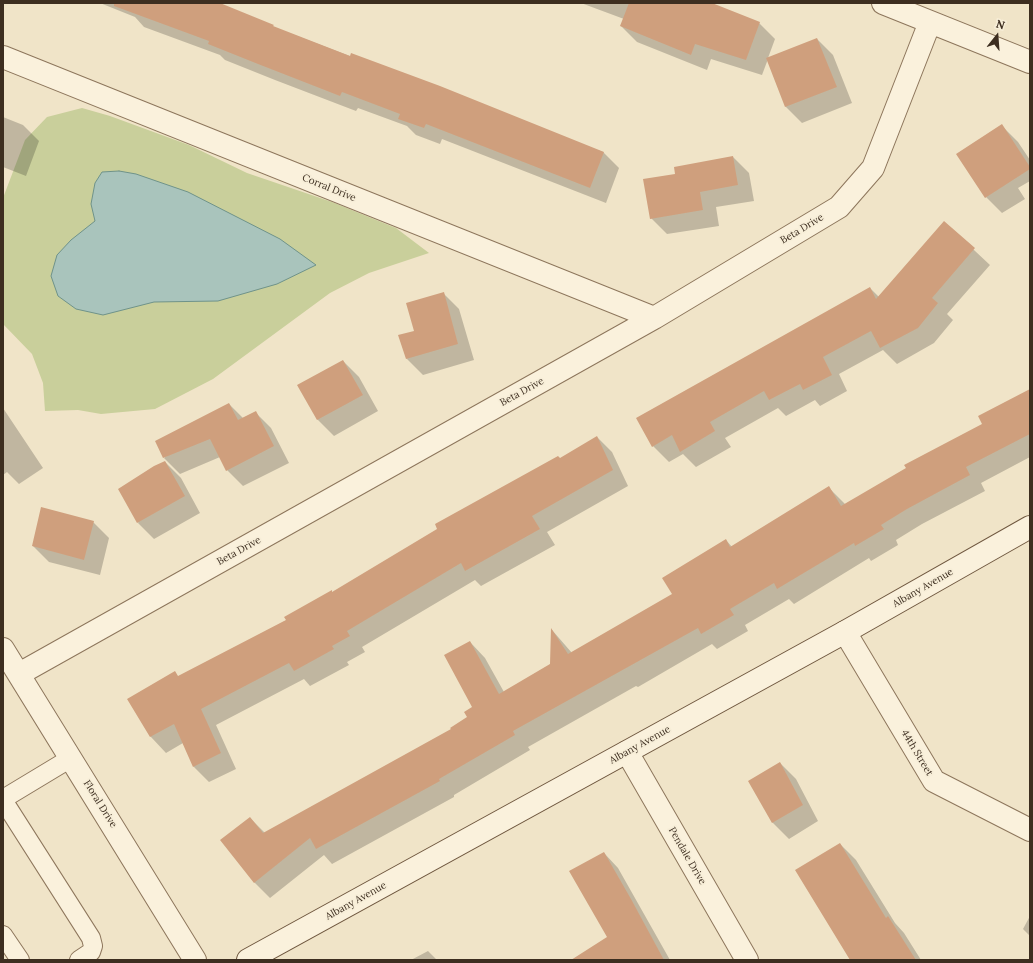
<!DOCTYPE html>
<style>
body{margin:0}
#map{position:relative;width:1033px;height:963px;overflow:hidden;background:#f0e4c8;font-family:Lora,serif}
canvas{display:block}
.frame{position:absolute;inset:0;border:4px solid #3d2e20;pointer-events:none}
.north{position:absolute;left:977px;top:16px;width:40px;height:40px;-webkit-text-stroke:3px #f7eed8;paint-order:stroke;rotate:17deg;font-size:11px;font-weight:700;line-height:16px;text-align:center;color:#3d2e20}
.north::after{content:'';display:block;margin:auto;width:14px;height:18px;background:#3d2e20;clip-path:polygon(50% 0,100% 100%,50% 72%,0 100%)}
</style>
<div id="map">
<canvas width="1033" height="963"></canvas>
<div class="frame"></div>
<div class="north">N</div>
</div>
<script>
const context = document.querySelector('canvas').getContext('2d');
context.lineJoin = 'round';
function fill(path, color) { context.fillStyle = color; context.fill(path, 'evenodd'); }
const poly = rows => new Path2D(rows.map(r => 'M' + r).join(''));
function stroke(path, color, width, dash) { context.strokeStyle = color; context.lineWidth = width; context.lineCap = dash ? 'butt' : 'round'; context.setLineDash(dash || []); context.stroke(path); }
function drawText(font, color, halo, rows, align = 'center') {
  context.font = font + ' Lora,serif'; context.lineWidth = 3.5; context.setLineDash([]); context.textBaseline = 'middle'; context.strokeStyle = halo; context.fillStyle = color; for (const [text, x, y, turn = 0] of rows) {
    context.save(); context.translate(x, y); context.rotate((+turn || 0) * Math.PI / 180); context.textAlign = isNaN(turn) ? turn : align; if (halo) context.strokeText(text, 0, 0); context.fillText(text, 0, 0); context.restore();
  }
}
const green = poly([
 [82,108,110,116,189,145,247,173,332,202,396,228,429,253,369,273,330,293,213,379,155,409,101,414,78,410,45,411,43,383,32,354,3,324,3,198,25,140,47,117]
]);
const water = poly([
 [119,171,136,174,188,192,280,239,316,265,277,284,218,301,154,302,103,315,76,309,58,296,51,276,57,255,71,240,95,221,91,204,95,183,102,172,119,171]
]);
const shadow = poly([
 [100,3,217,3,276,28,603,152,619,168,606,203,442,139,440,144,416,135,407,126,358,108,356,111,275,80,225,60,220,55,144,27,135,17],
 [581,3,709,3,759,23,775,39,768,58,817,39,833,55,852,103,802,123,786,107,768,59,762,75,711,59,707,70,637,42,621,26,624,19],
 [3,117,23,125,39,141,26,176,3,167],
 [1002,126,1018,142,1030,160,1030,181,1018,188,1025,199,1002,213,986,197],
 [733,157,749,173,754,201,716,207,719,226,667,234,651,218,676,175],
 [944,222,990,265,947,314,953,320,934,343,897,364,883,350,839,374,847,391,820,406,815,400,786,416,778,408,725,438,731,447,696,467,683,454,669,462,653,446,870,288,879,297],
 [443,293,459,309,474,360,423,375,407,359,415,331],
 [343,361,359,377,378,411,334,436,318,420,299,386],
 [1030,390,1030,457,981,483,985,491,922,524,896,540,898,545,871,561,869,558,794,604,789,599,745,625,748,631,717,649,712,644,638,687,636,686,528,747,530,750,454,795,454,797,332,864,324,855,270,898,254,882,250,818,265,833,452,730,469,718,474,708,470,642,485,658,504,692,551,664,552,630,572,653,673,595,726,540,732,547,829,488,846,505,984,424],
 [229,404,243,418,255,412,271,428,289,463,243,486,227,470,220,457,180,474,164,458],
 [3,408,43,468,19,484,7,472,3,475],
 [597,437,612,452,628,486,547,532,555,545,481,586,475,580,362,647,365,652,347,662,349,665,310,686,304,679,216,725,236,769,209,782,194,767,183,743,166,753,151,737,129,699,179,677,287,620],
 [165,462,181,478,200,513,154,539,138,523],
 [93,522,109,538,100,575,49,562,33,546],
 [780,763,796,779,818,821,789,839,773,823,750,781],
 [840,844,856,860,895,923,904,933,921,960,852,960],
 [604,853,618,868,670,960,573,960,608,938],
 [1030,916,1030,936,1023,929],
 [428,951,437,960,411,960]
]);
const building = poly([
 [114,3,220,3,274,25,273,26,350,56,351,53,440,86,604,152,590,188,426,124,424,128,398,119,400,114,342,92,340,96,258,64,208,44,209,41,114,6],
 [629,3,712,3,760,22,746,60,695,44,691,55,620,26],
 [817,38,837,87,785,107,766,58],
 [1002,124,1030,167,1030,169,985,198,956,154],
 [733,156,738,185,700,192,703,210,650,219,643,179,675,174,674,167],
 [944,221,975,248,932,298,938,303,918,328,880,348,871,331,823,357,832,375,803,390,800,384,769,400,764,391,710,422,715,431,680,452,672,435,652,447,636,418,870,287,876,299],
 [444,292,458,344,406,359,398,335,414,331,406,303],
 [343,360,363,395,317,420,297,385],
 [1030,389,1030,434,966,467,970,475,907,509,881,525,884,529,855,546,854,543,777,589,774,583,730,609,734,615,701,634,698,628,513,731,515,735,439,779,440,781,316,849,310,838,254,883,220,840,250,817,263,833,451,729,450,728,467,717,464,712,472,707,444,655,470,641,499,694,550,664,551,628,568,654,672,594,662,578,726,539,730,547,829,486,841,506,906,468,904,465,982,424,978,416],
 [229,403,238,420,256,411,274,446,226,471,210,439,163,458,155,441],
 [597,436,613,470,532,516,540,529,465,571,461,563,347,631,350,636,332,646,334,649,294,671,289,663,201,709,221,753,193,767,174,724,150,737,127,699,175,671,178,676,286,620,284,617,332,590,332,592,437,529,435,524,558,456,560,458],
 [165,461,185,496,137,523,118,489,154,466],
 [41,507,94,521,84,560,32,546],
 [780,762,803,805,772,823,748,781],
 [840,843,886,918,888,916,916,960,850,960,795,870],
 [604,852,631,899,664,960,571,960,607,937,569,871]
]);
const lane = poly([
 [3,799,71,758],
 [3,800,91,938,93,946,91,952,79,960],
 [3,935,20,960]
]);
const street = poly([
 [883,3,1030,62],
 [3,57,654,318],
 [845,632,934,781,1030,830],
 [3,649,195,960],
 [19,674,654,318,839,207,873,168,930,22],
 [627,752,747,960]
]);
const secondary = poly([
 [248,960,845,632,1030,527]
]);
const streetNames = [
 ["Corral Drive",329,188,22],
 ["Beta Drive",802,229,-31],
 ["Beta Drive",522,392,-29],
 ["Beta Drive",239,551,-29],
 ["Albany Avenue",923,588,-30],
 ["Albany Avenue",640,745,-29],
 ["44th Street",917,753,59],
 ["Floral Drive",100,804,58],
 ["Pendale Drive",687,856,60],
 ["Albany Avenue",356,901,-29]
];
fill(green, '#c9cf9b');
fill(water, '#a9c4bc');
stroke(water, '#6f938a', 1);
fill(shadow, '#0003');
fill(building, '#cf9f7d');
stroke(lane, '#8d765c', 20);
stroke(street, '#8d765c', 24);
stroke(secondary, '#6f573f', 24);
stroke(lane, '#faf1dc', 18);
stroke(street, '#faf1dc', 22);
stroke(secondary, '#faf1dc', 22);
drawText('10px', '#3d2e20', '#f7eed8', streetNames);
</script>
